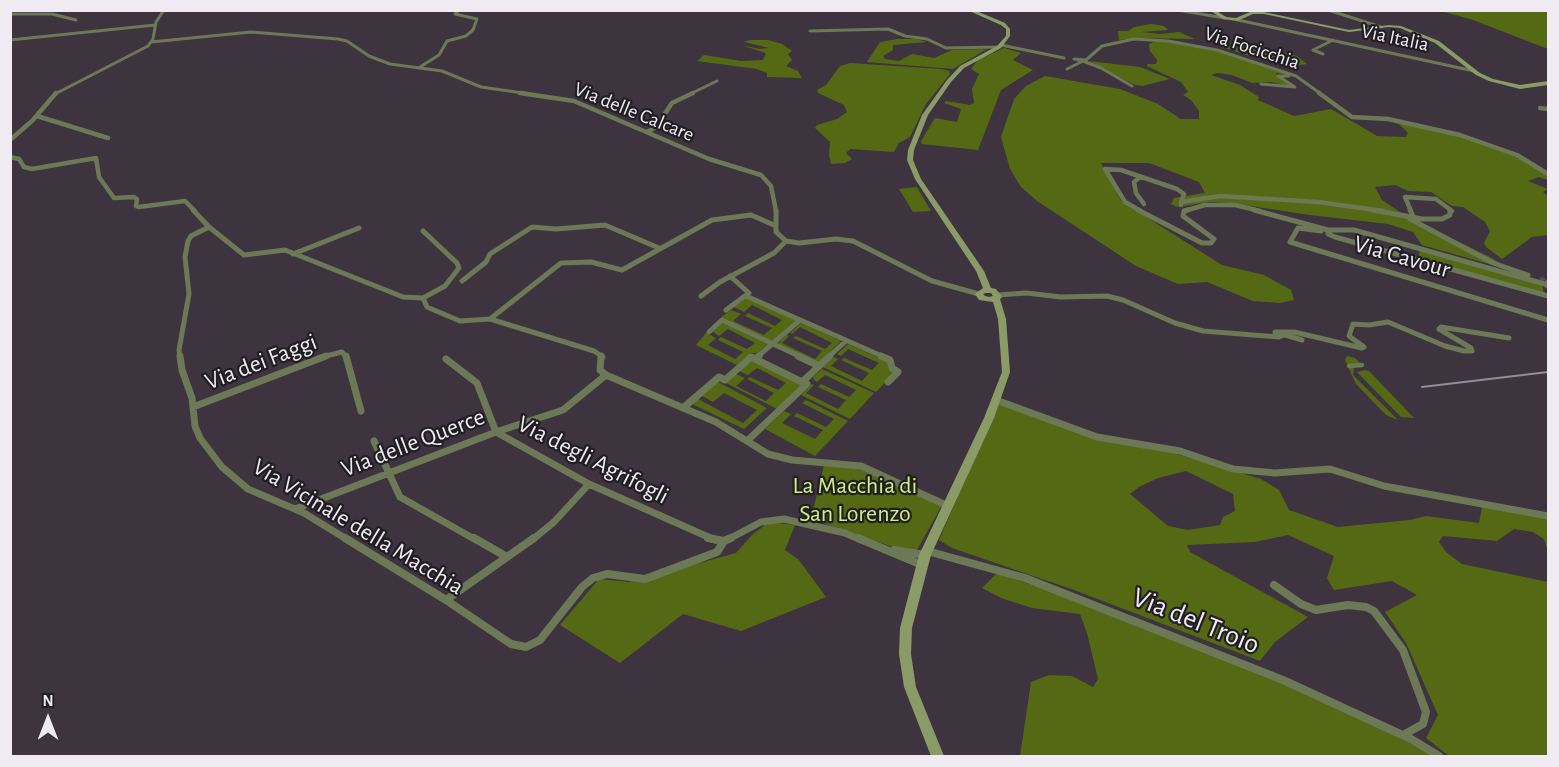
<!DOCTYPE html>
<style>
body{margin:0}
#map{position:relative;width:1559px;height:767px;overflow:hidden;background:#3d343f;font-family:"Alegreya Sans",sans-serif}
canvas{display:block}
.frame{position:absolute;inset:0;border:12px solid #f0ebf2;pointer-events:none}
.north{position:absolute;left:18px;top:689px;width:60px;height:60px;-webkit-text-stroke:4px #211e23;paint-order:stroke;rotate:0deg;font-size:16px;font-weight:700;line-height:24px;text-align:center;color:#f0ebf2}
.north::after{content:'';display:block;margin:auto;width:21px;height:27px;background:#f0ebf2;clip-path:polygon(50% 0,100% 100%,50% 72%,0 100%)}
</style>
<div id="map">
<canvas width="1559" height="767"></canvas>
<div class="frame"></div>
<div class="north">N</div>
</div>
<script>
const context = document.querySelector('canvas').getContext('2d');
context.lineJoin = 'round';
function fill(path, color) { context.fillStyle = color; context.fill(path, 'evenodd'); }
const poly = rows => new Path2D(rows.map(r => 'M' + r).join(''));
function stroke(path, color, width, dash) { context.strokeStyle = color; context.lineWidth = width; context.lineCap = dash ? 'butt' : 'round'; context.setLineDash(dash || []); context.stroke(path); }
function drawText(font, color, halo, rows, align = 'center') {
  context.font = font + ' "Alegreya Sans",sans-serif'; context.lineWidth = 4.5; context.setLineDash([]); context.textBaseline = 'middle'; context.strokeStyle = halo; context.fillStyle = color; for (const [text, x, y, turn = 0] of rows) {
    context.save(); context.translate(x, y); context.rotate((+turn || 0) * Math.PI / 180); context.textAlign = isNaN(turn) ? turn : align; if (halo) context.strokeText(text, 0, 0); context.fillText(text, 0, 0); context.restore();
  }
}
const green = poly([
 [1441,11,1548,11,1548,49,1473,20],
 [1151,24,1164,26,1168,30,1141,32,1160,34,1179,32,1195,39,1136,38,1119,40,1118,31,1128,31,1134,27],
 [897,39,916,39,927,42,893,45,893,50,883,56,885,59,899,61,912,54,934,58,952,50,987,49,953,69,867,62,880,42],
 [750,40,768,40,782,44,792,51,788,54,792,60,786,66,798,71,802,78,767,77,767,73,757,69,697,61,704,55,741,61,763,60,766,53,741,45,760,49,769,48,744,42],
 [1158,40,1222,52,1279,70,1289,75,1276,73,1278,78,1290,84,1288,86,1271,82,1252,83,1232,75,1217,73,1211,75,1240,85,1259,97,1258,100,1294,116,1331,109,1377,136,1406,137,1408,133,1395,120,1419,125,1505,150,1548,175,1548,180,1539,177,1528,181,1548,189,1543,192,1548,196,1548,235,1532,237,1502,259,1486,247,1484,243,1490,231,1485,222,1463,207,1452,206,1431,192,1408,191,1395,185,1375,187,1382,200,1409,218,1492,258,1510,270,1422,245,1413,232,1388,224,1310,215,1231,203,1210,202,1177,207,1171,204,1174,198,1205,193,1199,182,1149,163,1101,163,1121,201,1222,265,1264,275,1291,290,1294,300,1280,303,1253,301,1207,282,1178,284,1136,266,1037,201,1021,187,1010,169,1001,137,1014,99,1026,86,1045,76,1120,89,1158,104,1181,119,1199,119,1199,111,1191,100,1183,95,1188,92,1181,82,1147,66,1147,64,1156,64,1157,60,1150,51,1149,44],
 [1253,44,1297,56,1307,64,1285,67,1222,47],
 [1004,48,1021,53,1013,60,1033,70,1001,90,978,150,922,144,921,141,935,118,957,122,961,109,944,103,946,101,970,105,974,103,972,89,979,74,971,69,978,60],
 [1089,61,1140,67,1170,79,1142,86,1135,85],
 [850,63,941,69,949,71,950,74,926,104,910,137,899,143,894,152,850,149,846,153,852,159,845,163,831,164,829,155,830,142,815,128,817,125,837,119,847,112,844,105,818,93,817,90,826,85,840,66],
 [917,187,931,211,913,212,899,189],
 [1420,250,1542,285,1544,293,1418,258],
 [746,298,796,320,772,341,721,317,731,310,741,314,733,321,764,335,772,328,745,316,748,313,775,326,782,320,752,305,744,312,734,307],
 [721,323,723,323,768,344,757,353,751,353,737,365,696,345,706,333,716,338,708,345,735,359,743,352,718,340,721,337,747,349,755,343,728,329,719,336,713,332],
 [801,323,841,341,818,363,777,344,787,335,789,336,782,343,815,359,822,351,793,338,796,336,825,349,832,343,800,327,792,334,790,333],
 [848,344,888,362,889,368,895,372,876,392,823,367,834,357,838,359,831,366,862,381,869,373,841,360,844,358,872,370,879,363,848,349,841,356,837,354],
 [1347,356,1355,358,1363,366,1354,368,1353,375,1398,420,1386,415,1356,384,1345,360],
 [752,360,803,385,777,409,726,383,736,374,745,378,736,386,766,401,774,393,747,379,750,377,778,390,786,383,757,368,748,375,739,371],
 [822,369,874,393,850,419,801,395,812,384,814,385,806,393,838,409,846,400,818,387,821,384,849,397,856,390,825,375,817,382,814,380,813,377],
 [1365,370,1369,371,1414,418,1401,417,1357,372],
 [718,382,767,408,744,429,692,404,698,399,743,423,757,410,724,393,713,402,702,396],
 [806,400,848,421,815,456,765,429,784,411,791,414,782,423,815,439,823,430,794,416,797,413,826,427,834,419,802,403],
 [998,404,1108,442,1170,452,1261,479,1279,490,1289,510,1338,527,1410,520,1426,516,1479,523,1482,507,1548,517,1548,551,1544,539,1533,532,1514,529,1497,541,1443,536,1439,542,1446,552,1462,564,1548,582,1548,756,1449,756,1426,738,1438,715,1406,643,1385,612,1417,595,1392,581,1334,590,1327,578,1334,556,1288,535,1255,542,1187,545,1190,552,1308,617,1275,642,1260,661,1074,590,952,548,939,540],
 [1186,471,1233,494,1235,511,1223,517,1220,525,1188,530,1168,526,1130,494,1139,487,1158,478],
 [824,465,857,468,942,505,917,550,890,546,811,519],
 [769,522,795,525,785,550,799,560,826,597,741,631,683,614,620,663,560,625,599,579,630,582,736,553,752,535],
 [997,573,1081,602,1283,683,1410,743,1433,756,1020,756,1031,682,1049,675,1072,676,1093,687,1098,679,1087,633,1080,614,1032,608,1001,598,982,588]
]);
const minorTunnel = poly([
 [1540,279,1548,282]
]);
const pedestrian = poly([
 [1349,366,1362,365]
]);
const minorFar4 = poly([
 [1177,10,1225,18],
 [1328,10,1381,27],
 [10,14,52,14,76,20],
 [1238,20,1474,71],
 [810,31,888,29,905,36,927,39,946,48,999,47],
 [10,40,155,25],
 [151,42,251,32,338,39,347,41,369,56,390,64,442,71,481,87,530,94],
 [1001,45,1064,58],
 [1323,54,1313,50,1333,40],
 [1074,59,1086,60,1102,46,1134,39,1168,41,1217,50,1296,76,1321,94],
 [1083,61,1101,68,1132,86],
 [420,67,439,55,447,41,466,36,473,30,477,19,455,14,459,10],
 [1067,69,1081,62,1079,61],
 [1261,84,1295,87,1278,76,1289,76],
 [55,94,148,46,153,39,156,22,164,10],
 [690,94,717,81]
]);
const minorFar3 = poly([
 [520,93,574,101,709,159,761,175,771,186,776,211],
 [1319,93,1352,117,1388,119,1460,135,1517,155,1548,174],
 [1540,108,1548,109],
 [37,116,108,138],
 [647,132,656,127,672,103,693,93],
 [10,140,32,121,56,93],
 [10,157,19,159,24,167,32,169,96,158,99,177,114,198,134,197,137,199,136,206,139,207,185,201,195,211],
 [1140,177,1134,182,1136,193,1144,204],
 [1181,205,1181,202,1220,196,1318,202,1383,211],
 [1141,211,1125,202,1105,169,1121,170,1177,189,1184,194,1181,202],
 [1184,211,1205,205,1235,205,1260,211],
 [1411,211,1405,197,1436,199,1452,211]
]);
const minorFar2 = poly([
 [776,210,776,232,786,241,799,243,836,239,853,241,932,281,979,294],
 [1138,210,1202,243,1211,243,1214,239,1183,216,1184,211,1188,210],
 [1254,210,1328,230,1328,234,1335,237,1548,296],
 [1373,210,1422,219,1442,219,1450,215,1450,210],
 [1410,210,1414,218],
 [1410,219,1493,263,1528,275],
 [209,227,244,255,285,250,403,297,423,298,427,307,460,321,490,319,594,351,603,357],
 [1328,230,1354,230,1548,285],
 [423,231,457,263,459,268,445,286,423,298],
 [1321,231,1298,228,1290,242,1548,320],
 [293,254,359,228],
 [462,281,486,262,490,254,532,227,556,229,605,225,659,248],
 [998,295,1026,293,1061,297,1107,296,1123,300,1175,323,1203,331,1279,337,1284,335],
 [701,296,720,282,774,253,786,241],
 [746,296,884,357],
 [726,310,749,293,730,276],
 [490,319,561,263,591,262,622,270,712,220,751,215,776,226],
 [709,332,722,320,801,357],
 [1275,332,1294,332,1362,348,1364,347,1349,336,1353,324,1369,325,1388,322,1445,346,1464,351,1472,351,1471,348,1439,329,1441,327,1509,338],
 [1282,334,1302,340],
 [180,357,179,350,189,294,185,257,188,241,191,236,209,227,193,210],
 [322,357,342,352,346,357],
 [757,357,800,320],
 [828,357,846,341]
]);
const minorFar1 = poly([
 [180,356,182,370,192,398,195,426,200,438,222,467,248,489,304,513,348,540],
 [346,356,361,411],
 [601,356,600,370,606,375,716,422,768,454,792,460,861,466,948,506],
 [798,356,819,366],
 [881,356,890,360,892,368,898,372,888,382],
 [446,359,477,383,496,432,589,484,715,540],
 [755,359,802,382],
 [996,400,1097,437,1180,451,1233,469,1275,473,1330,469,1384,486,1548,516],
 [193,407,326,356],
 [683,408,719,377,725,380,751,357,755,359,759,356],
 [374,441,400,497,476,540],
 [747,441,807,384,802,382,830,356],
 [295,509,496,432,563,410,606,375],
 [532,540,554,522,589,484],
 [727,540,761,522,784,519,845,533,861,540]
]);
const minor = poly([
 [345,538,446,600,511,644,526,647,540,640,582,587,593,578,607,574,645,579,717,552,724,541],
 [474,538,507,557],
 [708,538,724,541,731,538],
 [858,538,922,565],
 [894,550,925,555],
 [927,551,1025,578,1283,680,1411,739,1439,756],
 [1274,585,1301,604,1316,610,1348,605,1366,607,1374,611,1403,650,1426,712,1423,724,1403,735],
 [446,600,534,538]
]);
const secondary = poly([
 [967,10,974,10,1005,23,1010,29,1010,36,1001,48,964,68,951,82,928,115,914,150,913,160,921,179,984,271,991,288,996,289,1002,297,1000,299,1006,319,1010,372,994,418,931,555,912,628,911,654,916,687,944,756,931,756,904,687,899,654,900,628,919,555,984,418,1002,372,998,319,993,302,979,300,975,294,983,288,976,271,915,179,907,160,908,150,922,115,947,80,960,66,997,46,1006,36,1006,29,1001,25,967,10],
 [986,293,991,293,993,296,989,297,985,296,983,294,986,293],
 [1209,10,1215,10,1226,17,1236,18,1250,12,1264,12,1349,30,1389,25,1401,26,1439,41,1480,73,1493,79,1520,85,1548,81,1548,85,1520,89,1489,81,1476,75,1435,43,1400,28,1389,27,1349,32,1264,14,1253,14,1237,21,1223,19,1209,10]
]);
const rail = poly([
 [1422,387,1548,372]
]);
const minorBridge = poly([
 [1546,285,1548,282]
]);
const farStreetnames = [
 ["Via Italia",1395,38,12],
 ["Via Focicchia",1252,48,18],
 ["Via delle Calcare",634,112,22]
];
const streetNames = [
 ["Via Cavour",1402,257,16],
 ["Via dei Faggi",261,362,-21],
 ["Via delle Querce",413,443,-21],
 ["Via degli Agrifogli",593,460,27],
 ["Via Vicinale della Macchia",358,527,31]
];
const parkNames = [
 ["La Macchia di",855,486],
 ["San Lorenzo",855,514]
];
const nearStreetnames = [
 ["Via del Troio",1196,621,22]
];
fill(green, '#556915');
stroke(minorTunnel, '#584f5a', 5, [5, 2]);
stroke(pedestrian, '#6d7857', 4.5);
stroke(minorFar4, '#6d7857', 3);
stroke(minorFar3, '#6d7857', 4.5);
stroke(minorFar2, '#6d7857', 5);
stroke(minorFar1, '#6d7857', 7);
stroke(minor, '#6d7857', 8);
fill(secondary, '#8b9b67');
stroke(rail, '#948d96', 2);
stroke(minorBridge, '#6d7857', 5);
drawText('20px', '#f0ebf2', '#211e23', farStreetnames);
drawText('24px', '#f0ebf2', '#211e23', streetNames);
drawText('24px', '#cfef81', '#211e23', parkNames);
drawText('28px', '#f0ebf2', '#211e23', nearStreetnames);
</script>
